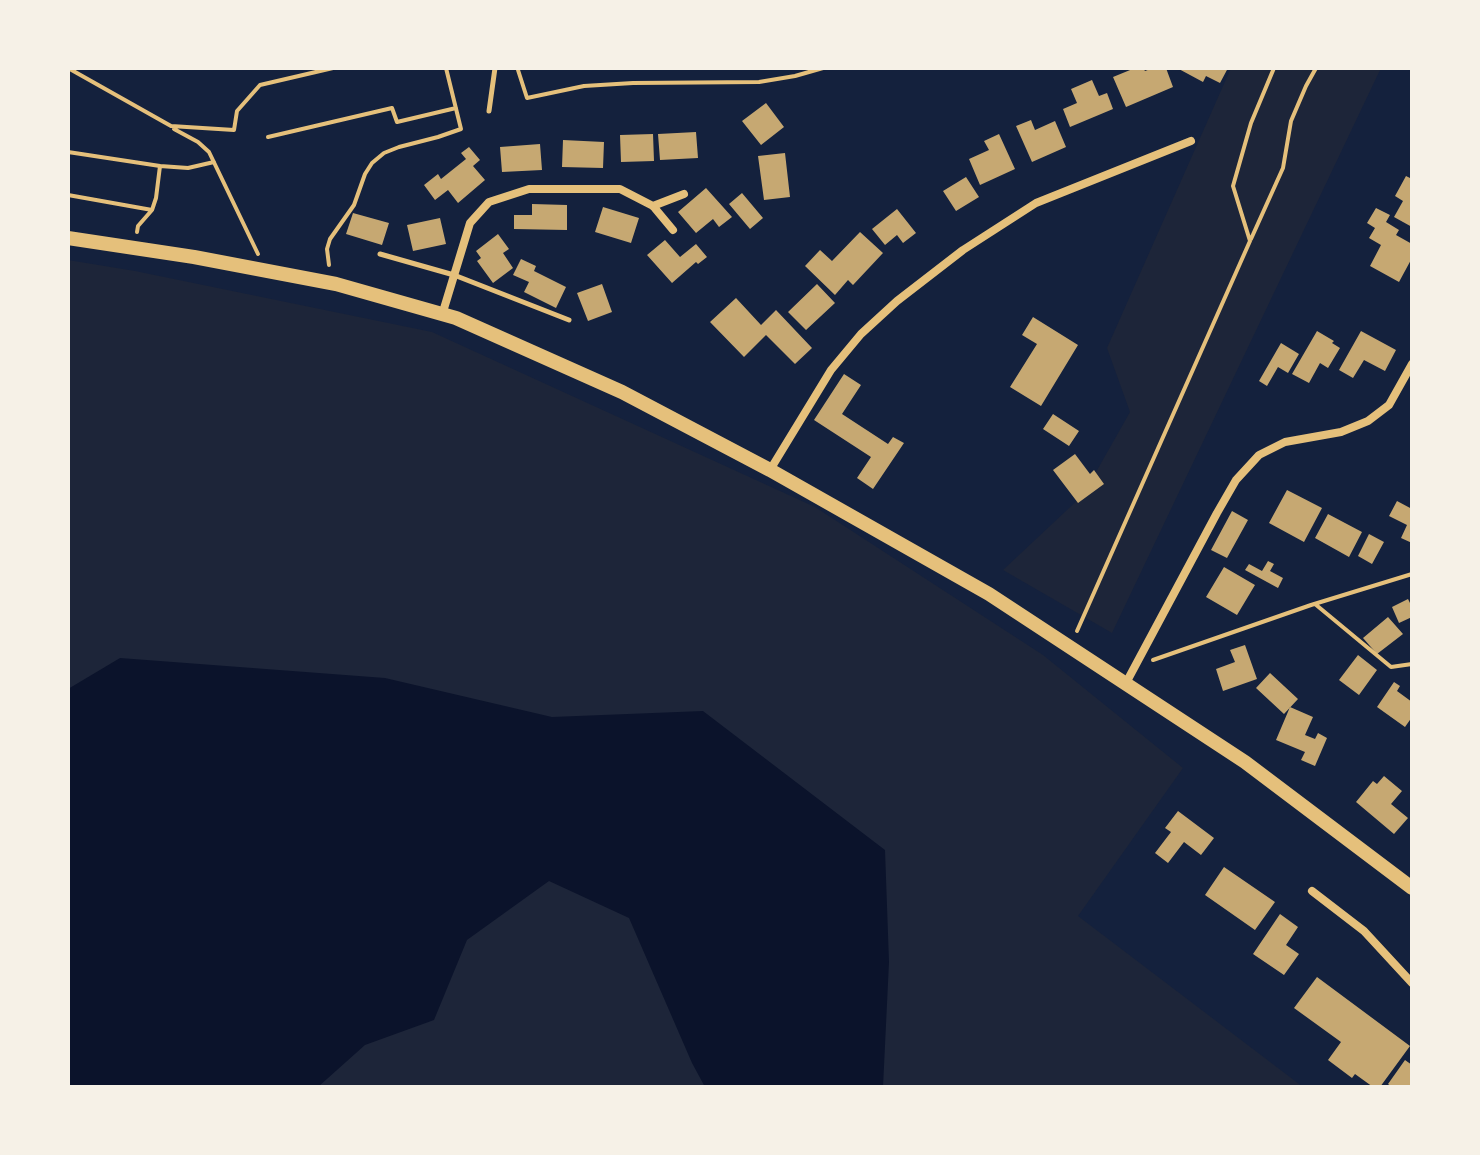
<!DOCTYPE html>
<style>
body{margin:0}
#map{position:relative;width:1480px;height:1155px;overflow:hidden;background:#14213d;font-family:"Work Sans",sans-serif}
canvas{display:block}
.frame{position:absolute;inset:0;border:70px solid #f6f1e7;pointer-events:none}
</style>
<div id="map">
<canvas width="1480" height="1155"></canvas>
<div class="frame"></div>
</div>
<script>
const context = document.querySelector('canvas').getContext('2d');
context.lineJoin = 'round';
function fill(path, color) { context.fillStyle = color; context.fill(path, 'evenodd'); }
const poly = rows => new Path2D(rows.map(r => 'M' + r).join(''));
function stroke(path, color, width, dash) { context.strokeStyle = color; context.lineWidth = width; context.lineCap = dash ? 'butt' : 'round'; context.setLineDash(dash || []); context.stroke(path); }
const green = poly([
 [1231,68,1381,68,1112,633,1003,570,1083,495,1130,412,1107,348],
 [68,260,135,271,432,332,815,507,1043,655,1183,768,1078,916,1303,1087,68,1087]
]);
const water = poly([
 [120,658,385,678,552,717,703,711,885,850,889,962,883,1087,705,1087,692,1063,629,918,549,881,467,940,434,1020,365,1045,318,1087,68,1087,68,689]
]);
const building = poly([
 [1135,68,1143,68,1145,71,1153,68,1166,68,1173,87,1126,107,1113,77],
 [1177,68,1228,68,1220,83,1206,76,1203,82],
 [1092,80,1099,96,1107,93,1113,109,1070,127,1063,109,1077,103,1071,89],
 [766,103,784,127,761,145,742,121],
 [1031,120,1035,130,1055,121,1066,147,1032,162,1016,126],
 [696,132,698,158,660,160,658,134],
 [653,134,654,161,621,162,620,135],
 [999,134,1015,169,980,185,969,159,989,150,984,141],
 [563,140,604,142,603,168,562,167],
 [540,144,542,170,502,172,500,147],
 [469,147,480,160,473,166,485,180,458,203,448,190,435,200,424,185,438,174,441,179,466,159,461,153],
 [785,153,790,197,764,200,758,156],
 [1406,176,1412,179,1412,227,1394,217,1403,201,1395,196],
 [966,177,979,197,956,211,943,191],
 [706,188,732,217,719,227,713,219,696,233,678,212],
 [742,193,763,218,750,229,729,204],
 [532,204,567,205,567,230,514,229,514,215,532,215],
 [603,207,639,218,631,243,595,232],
 [1376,208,1390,215,1386,222,1399,230,1396,235,1412,244,1412,258,1399,282,1370,266,1381,245,1369,238,1375,228,1367,223],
 [897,209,916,233,903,243,897,235,885,245,872,229],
 [353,213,389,223,382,245,346,234],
 [440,218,446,244,413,251,407,225],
 [860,232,883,253,853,285,848,280,835,295,805,266,820,250,832,261],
 [498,234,509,249,503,253,513,268,493,283,477,261,481,258,476,251],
 [665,240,680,257,696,244,707,257,698,264,696,262,672,283,647,255],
 [521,259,536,266,534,271,566,287,556,308,524,292,529,282,513,275],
 [602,284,612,312,588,321,577,293],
 [817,284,835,303,806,330,788,312],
 [736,298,761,325,776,310,812,348,795,364,766,335,744,357,710,322],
 [1033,317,1078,345,1041,406,1010,387,1037,344,1022,335],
 [1317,331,1334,341,1332,343,1340,348,1328,368,1320,363,1309,383,1292,374],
 [1361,331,1396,350,1385,371,1364,360,1353,378,1339,370],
 [1281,343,1299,354,1288,373,1278,367,1267,386,1259,381],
 [844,374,861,385,842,414,888,444,893,437,904,443,873,489,857,478,871,457,814,420],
 [1053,414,1079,431,1069,446,1043,429],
 [1075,454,1090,474,1094,470,1104,484,1078,503,1053,470],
 [1287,490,1322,508,1304,542,1269,523],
 [1397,501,1412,509,1412,543,1401,538,1407,525,1389,516],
 [1232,511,1248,520,1227,558,1211,550],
 [1328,514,1362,532,1349,557,1315,538],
 [1369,534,1384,542,1372,564,1358,556],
 [1268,561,1274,564,1270,571,1283,578,1278,588,1245,570,1249,564,1262,571],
 [1224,567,1255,585,1237,615,1206,597],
 [1408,599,1412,607,1412,617,1399,623,1392,607],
 [1388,617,1403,634,1377,654,1363,638],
 [1245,645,1257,679,1223,691,1216,669,1235,662,1230,650],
 [1358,655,1377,670,1359,695,1339,680],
 [1270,673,1298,699,1284,714,1256,688],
 [1394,682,1400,686,1397,691,1412,702,1412,717,1405,727,1377,707],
 [1290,707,1313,717,1305,735,1315,739,1318,733,1327,738,1315,766,1301,760,1305,752,1276,740],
 [1384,776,1402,791,1391,804,1408,818,1394,834,1356,802,1373,781,1377,784],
 [1178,811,1214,838,1201,855,1184,842,1168,863,1155,853,1171,832,1165,828],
 [1224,867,1275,902,1255,930,1205,895],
 [1280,914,1298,927,1286,945,1299,954,1284,975,1253,954],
 [1317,977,1410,1046,1380,1087,1373,1087,1355,1074,1352,1078,1328,1060,1341,1042,1294,1008],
 [1405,1060,1412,1065,1412,1087,1392,1087,1388,1084]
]);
const path = poly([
 [68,68,171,126,234,130,237,111,260,85,333,68],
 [518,70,527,98,584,86,633,83,759,82,795,76,823,68],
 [174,129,198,142,209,152,258,254],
 [268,137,392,108,397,122,456,108],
 [68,152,160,166],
 [68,195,152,210],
 [137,232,138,226,152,210,156,198,160,166,188,168,214,162],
 [1251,239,1283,168,1291,121,1306,86,1316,68],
 [329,265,327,249,330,239,354,205,365,174,372,163,384,153,399,147,438,137,461,129,446,68],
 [1315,604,1391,667,1412,664],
 [1077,631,1250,241,1233,186,1251,123,1274,68],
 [1153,660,1311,605,1412,574]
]);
const service = poly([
 [489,111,495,68],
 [380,254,454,275,569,320]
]);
const minor = poly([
 [653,206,684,194],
 [442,315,470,223,489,202,529,189,620,189,653,206,673,230],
 [770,470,831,370,861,334,897,301,963,250,1036,203,1191,141],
 [1126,683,1217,513,1236,480,1259,455,1285,442,1341,432,1368,421,1389,405,1412,364],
 [1312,891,1364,931,1412,983]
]);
const primary = poly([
 [68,238,194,257,336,284,456,318,622,392,770,470,989,594,1245,762,1412,888]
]);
fill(green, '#1d2539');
fill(water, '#0b132b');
fill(building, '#c6a872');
stroke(path, '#e5c07b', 4);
stroke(service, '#e5c07b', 5);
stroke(minor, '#e5c07b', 8);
stroke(primary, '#e5c07b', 14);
</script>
